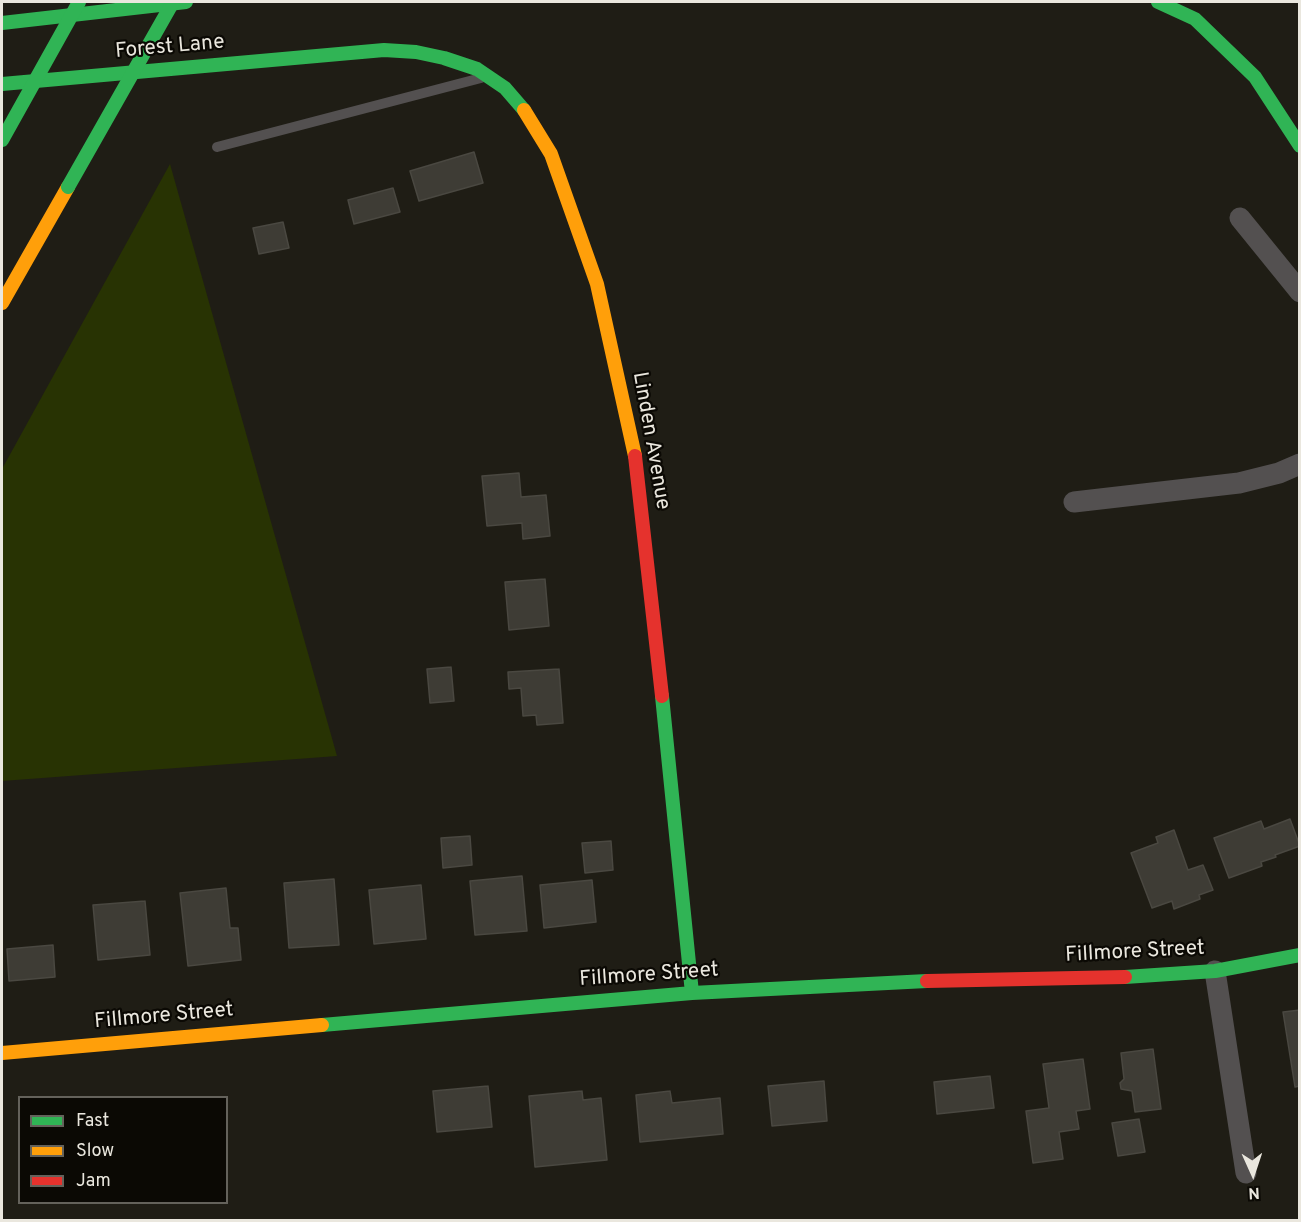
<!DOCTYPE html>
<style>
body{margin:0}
#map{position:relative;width:1301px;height:1222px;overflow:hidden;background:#1f1d15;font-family:Overpass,sans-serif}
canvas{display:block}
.frame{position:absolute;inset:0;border:3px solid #eae7de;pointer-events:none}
.legend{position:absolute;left:18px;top:1096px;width:210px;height:108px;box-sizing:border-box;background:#0b0904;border:2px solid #64625b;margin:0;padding:8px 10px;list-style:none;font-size:18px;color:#eae7de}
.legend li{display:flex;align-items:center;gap:12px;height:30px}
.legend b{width:30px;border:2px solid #64625b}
.north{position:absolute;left:1223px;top:1144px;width:60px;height:60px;-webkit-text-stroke:4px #0b0904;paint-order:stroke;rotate:177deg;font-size:16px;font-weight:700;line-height:24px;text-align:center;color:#eae7de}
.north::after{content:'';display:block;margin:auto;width:21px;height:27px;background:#eae7de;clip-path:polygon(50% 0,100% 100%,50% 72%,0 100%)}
</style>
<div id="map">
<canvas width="1301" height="1222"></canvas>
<div class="frame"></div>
<ul class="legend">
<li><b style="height:8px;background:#30b455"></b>Fast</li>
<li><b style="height:8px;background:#ff9f0a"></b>Slow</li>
<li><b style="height:8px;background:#e5322d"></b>Jam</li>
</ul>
<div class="north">N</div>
</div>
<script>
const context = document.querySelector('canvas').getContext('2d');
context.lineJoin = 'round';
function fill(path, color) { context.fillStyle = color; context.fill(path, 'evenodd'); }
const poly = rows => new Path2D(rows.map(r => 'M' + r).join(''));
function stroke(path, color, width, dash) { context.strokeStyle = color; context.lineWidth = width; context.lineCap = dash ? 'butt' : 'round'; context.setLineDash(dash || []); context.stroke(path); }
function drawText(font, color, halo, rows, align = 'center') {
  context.font = font + ' Overpass,sans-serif'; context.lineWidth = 4.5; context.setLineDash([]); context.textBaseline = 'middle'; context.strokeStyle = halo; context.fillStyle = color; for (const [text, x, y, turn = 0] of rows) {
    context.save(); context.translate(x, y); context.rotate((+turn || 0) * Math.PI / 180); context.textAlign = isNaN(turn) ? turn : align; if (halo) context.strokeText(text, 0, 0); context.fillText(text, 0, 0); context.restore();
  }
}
const green = poly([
 [170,164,337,756,2,781,2,469]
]);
const building = poly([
 [474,152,483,183,419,201,410,171,474,152],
 [393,188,400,212,354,224,348,200,393,188],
 [283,222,289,248,259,254,253,228,283,222],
 [519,473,521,497,546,495,550,536,523,539,522,523,487,526,482,476,519,473],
 [545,579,549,626,509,630,505,582,545,579],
 [451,667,454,701,430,703,427,669,451,667],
 [559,669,563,723,537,725,536,715,523,716,521,688,509,689,508,672,559,669],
 [1290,819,1300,846,1275,855,1276,857,1261,862,1262,866,1229,878,1214,838,1261,821,1264,829,1290,819],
 [1174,830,1188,870,1203,865,1213,890,1199,895,1200,899,1174,909,1172,901,1152,908,1131,853,1158,843,1156,837,1174,830],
 [470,836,472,865,443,868,441,838,470,836],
 [611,841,613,870,585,873,582,843,611,841],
 [522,876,527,931,475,935,470,881,522,876],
 [334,879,339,945,289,948,284,883,334,879],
 [592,880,596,922,544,928,540,885,592,880],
 [421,885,426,939,374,944,369,890,421,885],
 [226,888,230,928,238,928,241,960,188,966,180,893,226,888],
 [145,901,150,955,98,960,93,905,145,901],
 [53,945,55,977,9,981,7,949,53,945],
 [1300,1010,1300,1086,1295,1087,1283,1012,1300,1010],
 [1153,1049,1161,1109,1135,1112,1132,1091,1121,1089,1120,1083,1124,1079,1121,1053,1153,1049],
 [1083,1059,1090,1109,1076,1111,1079,1129,1059,1132,1063,1159,1033,1163,1026,1111,1049,1108,1043,1064,1083,1059],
 [990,1076,994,1108,937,1114,934,1082,990,1076],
 [824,1081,827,1121,772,1126,768,1086,824,1081],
 [488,1086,492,1127,437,1132,433,1091,488,1086],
 [582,1091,583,1100,601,1098,607,1160,535,1167,529,1096,582,1091],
 [670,1091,672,1103,720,1098,723,1134,640,1142,636,1095,670,1091],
 [1139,1119,1145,1152,1118,1156,1112,1123,1139,1119]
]);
const lane = poly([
 [217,147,481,78]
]);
const street = poly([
 [1240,218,1300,292],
 [1074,502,1239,483,1279,473,1300,464],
 [1215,971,1246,1173]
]);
const fast = poly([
 [1158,2,1195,19,1255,77,1300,146],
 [2,23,186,2],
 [2,84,384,50,416,52,444,58,477,69,505,88,524,110],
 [662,696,692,993],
 [1125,977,1215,971,1300,955],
 [322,1025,692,993,927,981]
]);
const slow = poly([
 [524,110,551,154,597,284,635,456],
 [2,303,68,187],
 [2,1053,322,1025]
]);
const jam = poly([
 [635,456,662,696],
 [927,981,1125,977]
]);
const fastBridge = poly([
 [2,140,79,2],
 [68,187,173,2]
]);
const streetNames = [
 ["Forest Lane",170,48,-5],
 ["Linden Avenue",650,441,80],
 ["Fillmore Street",1135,953,-3],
 ["Fillmore Street",649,976,-4],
 ["Fillmore Street",164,1017,-5]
];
fill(green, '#283303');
fill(building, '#3e3c35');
stroke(building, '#4a4841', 1.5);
stroke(lane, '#535050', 10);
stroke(street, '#535050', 21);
stroke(fast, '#30b455', 14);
stroke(slow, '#ff9f0a', 14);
stroke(jam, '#e5322d', 14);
stroke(fastBridge, '#30b455', 14);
drawText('21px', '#eae7de', '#0b0904', streetNames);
</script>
